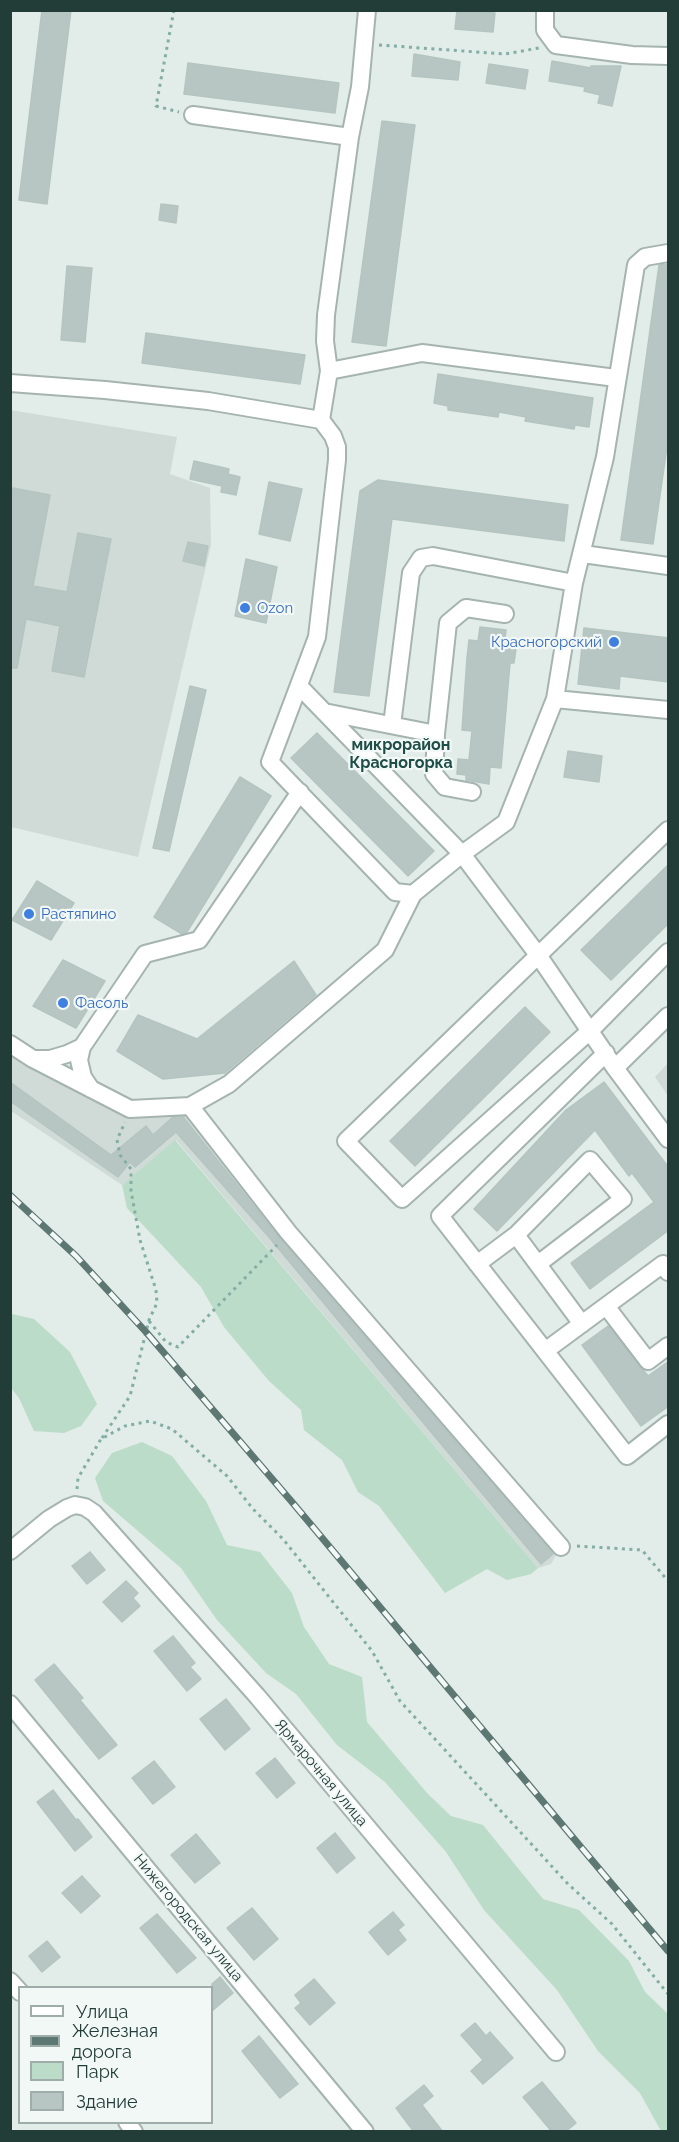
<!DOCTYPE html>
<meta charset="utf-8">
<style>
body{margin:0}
#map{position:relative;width:679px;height:2142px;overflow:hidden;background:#e2ece8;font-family:Raleway,sans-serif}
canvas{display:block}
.frame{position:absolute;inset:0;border:12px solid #223c38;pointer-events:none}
.legend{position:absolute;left:18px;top:1986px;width:195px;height:138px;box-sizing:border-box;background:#f2f8f6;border:2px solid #9fadaa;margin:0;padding:8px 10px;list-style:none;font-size:18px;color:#223c38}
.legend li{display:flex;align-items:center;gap:12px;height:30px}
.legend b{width:30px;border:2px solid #9fadaa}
</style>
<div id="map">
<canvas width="679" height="2142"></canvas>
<div class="frame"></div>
<ul class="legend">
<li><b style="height:8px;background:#fff"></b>Улица</li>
<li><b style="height:8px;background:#5d7773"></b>Железная дорога</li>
<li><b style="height:16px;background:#bbdcc8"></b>Парк</li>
<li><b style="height:16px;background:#b7c6c2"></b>Здание</li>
</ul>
</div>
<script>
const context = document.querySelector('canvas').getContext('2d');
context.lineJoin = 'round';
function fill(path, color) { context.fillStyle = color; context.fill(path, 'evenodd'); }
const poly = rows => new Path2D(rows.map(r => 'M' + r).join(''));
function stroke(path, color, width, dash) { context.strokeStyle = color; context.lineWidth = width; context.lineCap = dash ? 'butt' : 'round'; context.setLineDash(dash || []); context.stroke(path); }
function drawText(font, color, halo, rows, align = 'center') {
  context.font = font + ' Raleway,sans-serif'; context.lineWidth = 4.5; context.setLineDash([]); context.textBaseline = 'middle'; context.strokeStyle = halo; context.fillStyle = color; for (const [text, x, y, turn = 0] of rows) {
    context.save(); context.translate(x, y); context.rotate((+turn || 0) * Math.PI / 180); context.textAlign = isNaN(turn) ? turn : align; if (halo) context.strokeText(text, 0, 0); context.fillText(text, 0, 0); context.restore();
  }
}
const built = poly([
 [10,410,177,437,170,474,210,488,211,545,138,857,11,827],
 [10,1044,130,1109,190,1106,561,1547,551,1564,538,1568,176,1140,122,1185,11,1111],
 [668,1063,668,1096,655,1077]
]);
const green = poly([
 [175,1140,538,1568,531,1574,507,1580,487,1569,445,1593,379,1506,358,1492,342,1460,304,1430,301,1410,269,1381,224,1327,201,1287,127,1208,122,1185],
 [11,1309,12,1314,34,1319,70,1352,97,1404,81,1426,64,1433,34,1431,19,1398,11,1388],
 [142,1442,172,1456,206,1501,227,1545,260,1552,292,1593,304,1627,329,1664,362,1677,367,1722,427,1793,451,1816,483,1825,543,1899,579,1910,629,1961,645,1992,668,2014,668,2131,661,2131,640,2093,598,2051,557,1990,484,1910,446,1852,385,1782,337,1745,296,1694,266,1673,217,1620,181,1568,103,1501,95,1478,112,1453]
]);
const building = poly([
 [42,10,71,10,47,204,19,200,42,10],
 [457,10,495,13,493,32,455,29,457,10],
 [414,54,460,62,458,80,412,76,414,54],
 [552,61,591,68,591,66,621,66,612,106,598,103,600,95,584,91,585,87,549,81,552,61],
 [188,63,339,83,335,113,184,94,188,63],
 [489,64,528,70,525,89,486,83,489,64],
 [382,121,415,125,386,346,352,342,382,121],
 [161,204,178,206,176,223,159,220,161,204],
 [669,264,669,433,653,544,621,540,659,265,669,264],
 [67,266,92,268,85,342,61,340,67,266],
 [146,333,305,355,300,384,142,363,146,333],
 [438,374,593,398,589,427,575,425,574,429,525,421,526,417,499,412,498,417,448,410,448,406,434,403,438,374],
 [194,461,229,469,228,474,240,477,236,495,221,492,222,486,190,479,194,461],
 [378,480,568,505,564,541,392,519,369,696,334,692,360,491,378,480],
 [269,482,302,489,290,541,259,534,269,482],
 [13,488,50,495,33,586,67,592,78,533,111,539,84,677,52,671,60,626,26,619,17,668,10,668,10,503,13,488],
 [188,542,208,546,204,566,183,561,188,542],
 [246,559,277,567,266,623,235,616,246,559],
 [480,627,506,630,504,647,516,649,514,663,510,663,501,768,490,767,489,784,466,780,466,775,457,774,458,759,469,760,472,731,462,730,467,658,469,640,478,641,480,627],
 [584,628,669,638,669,682,620,676,619,689,578,684,584,628],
 [190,686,206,690,169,851,153,848,190,686],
 [317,733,434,851,408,876,291,758,317,733],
 [568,751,602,756,599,782,564,777,568,751],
 [240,777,271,796,187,932,182,934,154,917,240,777],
 [669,864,669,923,611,980,581,950,669,864],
 [37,881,74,903,51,940,12,920,37,881],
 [63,960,105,981,76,1028,33,1006,63,960],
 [294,961,316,995,225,1073,163,1079,117,1051,138,1015,197,1039,294,961],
 [525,1007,550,1032,415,1166,390,1141,525,1007],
 [10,1082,111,1155,146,1126,153,1135,173,1117,183,1117,280,1239,553,1554,541,1564,268,1236,176,1132,135,1167,130,1162,118,1177,10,1101,10,1082],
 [604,1082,669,1168,669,1230,590,1289,571,1263,654,1202,632,1173,629,1176,595,1130,497,1231,474,1209,566,1110,604,1082],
 [608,1326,648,1376,669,1361,669,1406,641,1426,582,1345,608,1326],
 [90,1552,105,1570,87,1584,72,1566,90,1552],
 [126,1581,138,1593,133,1598,140,1606,122,1622,103,1602,126,1581],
 [173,1636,195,1663,190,1667,201,1679,187,1691,154,1651,173,1636],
 [54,1664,83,1698,80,1700,117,1745,99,1759,35,1680,54,1664],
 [226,1699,250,1729,225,1750,200,1719,226,1699],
 [275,1758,295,1783,277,1798,256,1773,275,1758],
 [154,1761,175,1787,153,1804,132,1778,154,1761],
 [53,1790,76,1820,78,1819,92,1837,75,1851,37,1802,53,1790],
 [335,1833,355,1858,337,1873,317,1848,335,1833],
 [196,1834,220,1863,195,1883,171,1855,196,1834],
 [82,1876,100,1896,81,1913,62,1893,82,1876],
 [252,1908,278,1939,254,1960,227,1928,252,1908],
 [393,1912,404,1925,398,1930,406,1940,388,1955,369,1932,393,1912],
 [157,1914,196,1958,177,1973,140,1928,157,1914],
 [47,1941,60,1957,42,1972,29,1956,47,1941],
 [220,1977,233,1993,212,2011,212,1984,220,1977],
 [314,1979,335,2003,310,2025,295,2008,301,2003,295,1995,314,1979],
 [475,2023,486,2036,490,2032,513,2058,483,2084,471,2071,483,2060,461,2035,475,2023],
 [259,2036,298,2084,280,2098,242,2051,259,2036],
 [542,2082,576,2123,565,2132,552,2132,523,2097,542,2082],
 [424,2085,433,2096,422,2105,443,2132,414,2132,396,2108,424,2085]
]);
const path = poly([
 [174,10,156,106,179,112],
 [379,45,505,54,539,48],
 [149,1321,166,1342,178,1347,277,1245],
 [102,1438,130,1396,149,1320,157,1303,156,1290,140,1240,131,1191,131,1169,120,1155,117,1140,125,1122],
 [77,1489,78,1478,101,1439,125,1426,150,1421,172,1429,227,1476,253,1509,283,1539,372,1651,400,1701,568,1884,612,1924,668,1994],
 [577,1546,642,1550,668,1581]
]);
const minor = poly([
 [545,10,545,30,556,45,632,55,668,56],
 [193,115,350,137],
 [329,371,422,353,616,378],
 [10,383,105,390,208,401,321,420,333,436,337,447,337,460,317,637,270,762,395,892,413,894,462,854,506,822,555,699,574,583,605,457,636,265,645,257,668,253],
 [321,420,329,371,325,341,326,315,350,137,360,87,367,10],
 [583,554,668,566],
 [299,686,462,854,538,955,615,1068,668,1139],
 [555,699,668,710],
 [324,712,436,734],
 [392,725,411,573,421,558,433,556,574,583],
 [472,792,445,787,434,774,436,734,448,623,466,608,505,614],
 [668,830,346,1141,402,1199,591,1030,668,952],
 [10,1044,33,1059,130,1109,190,1106,288,1232,561,1547],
 [606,1053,440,1216,627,1456,668,1424],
 [34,1059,50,1059,67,1054,82,1047],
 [615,1068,668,1016],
 [91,1089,83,1077,79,1060,82,1047,145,954,199,940,300,792],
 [190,1106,229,1084,385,950,413,894],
 [516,1235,590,1160,623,1199,538,1264],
 [477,1264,516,1235,582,1324],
 [606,1306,648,1361,668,1346],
 [545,1351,663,1264,668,1272],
 [10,1551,49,1519,67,1508,75,1505,85,1507,94,1513,257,1696,556,2052],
 [10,1704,365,2132],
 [10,1981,20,1992],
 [127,2122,134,2132]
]);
const rail = poly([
 [10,1195,76,1256,146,1332,292,1502,668,1951]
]);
const markers = [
 [245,608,6,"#3f7fe0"],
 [614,642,6,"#3f7fe0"],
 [29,914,6,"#3f7fe0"],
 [63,1003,6,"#3f7fe0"]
];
const shopNames = [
 ["Ozon",257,608],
 ["Красногорский",602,642,"right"],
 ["Растяпино",41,914],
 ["Фасоль",75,1003]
];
const streetNames = [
 ["Ярмарочная улица",321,1773,50],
 ["Нижегородская улица",188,1918,50]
];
const neighbourhoodNames = [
 ["микрорайон",401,745],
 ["Красногорка",401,763]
];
fill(built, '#d0dbd7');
fill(green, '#bbdcc8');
fill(building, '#b7c6c2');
stroke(building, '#b4c5c0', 1.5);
stroke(minor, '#a5b4b0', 20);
stroke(path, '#83aea5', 3, [3, 4.5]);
stroke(minor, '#fff', 16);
stroke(rail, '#5d7773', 7);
stroke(rail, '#f2f8f6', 4.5, [14]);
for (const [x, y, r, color] of markers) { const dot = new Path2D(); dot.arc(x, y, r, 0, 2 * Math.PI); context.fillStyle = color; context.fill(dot); stroke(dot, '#f2f8f6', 2); }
drawText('15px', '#366cbe', '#f2f8f6', shopNames, 'left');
drawText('15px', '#223c38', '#f2f8f6', streetNames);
drawText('bold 16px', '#1f4d47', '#f2f8f6', neighbourhoodNames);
</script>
